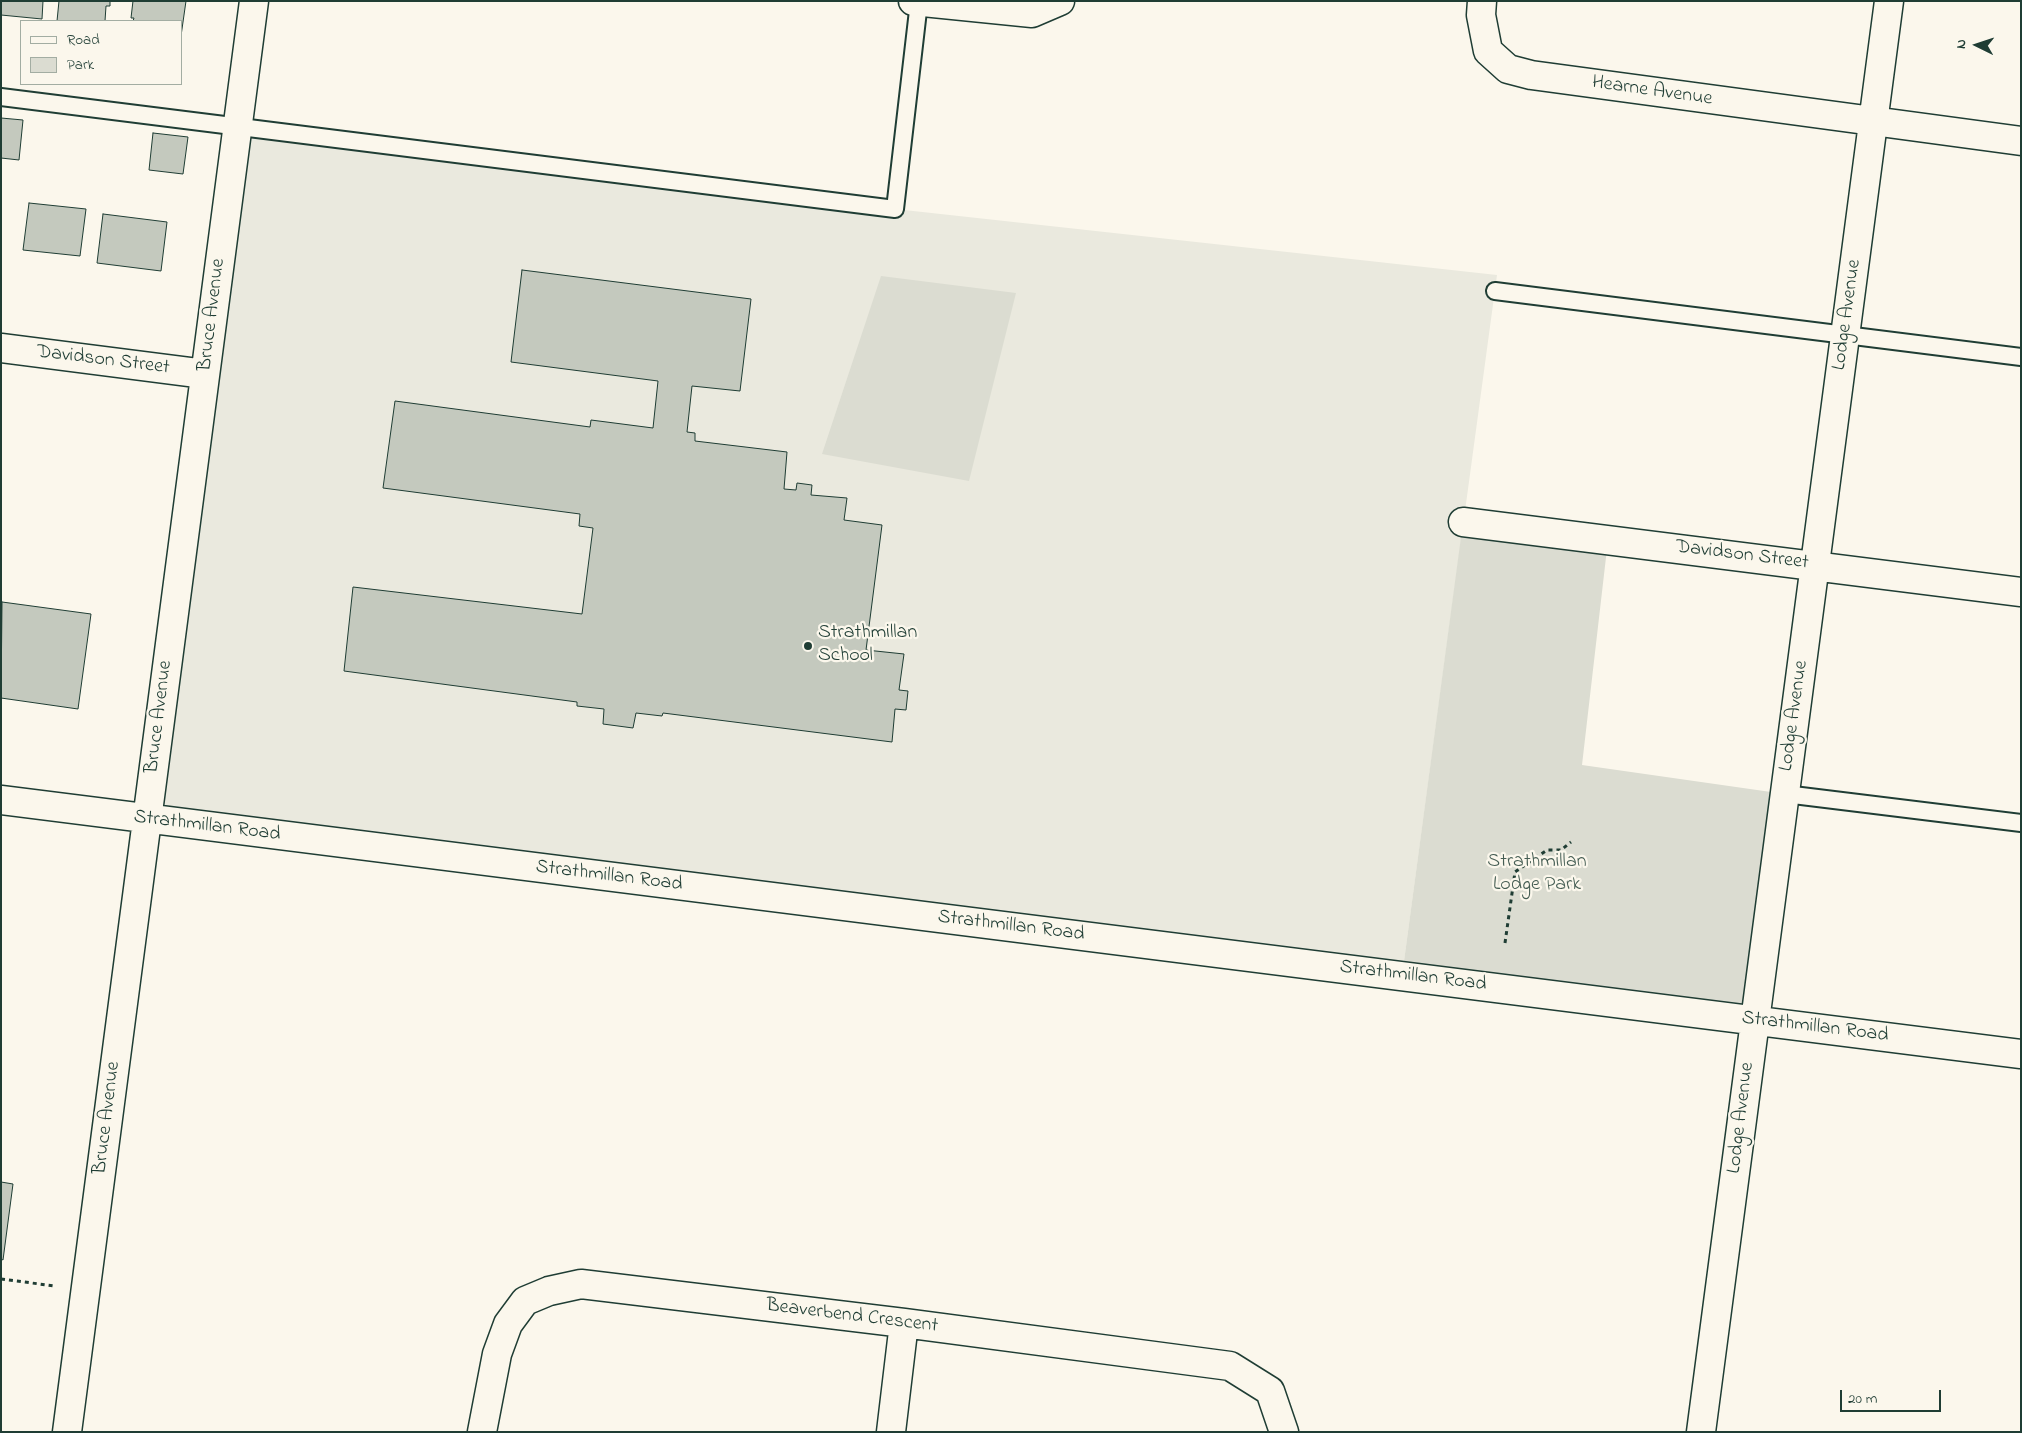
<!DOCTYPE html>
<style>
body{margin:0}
#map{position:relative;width:2022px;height:1433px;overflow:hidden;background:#fbf7ec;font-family:"Indie Flower",sans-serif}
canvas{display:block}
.frame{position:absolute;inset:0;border:2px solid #1f3d34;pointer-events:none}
.legend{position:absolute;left:20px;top:20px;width:162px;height:65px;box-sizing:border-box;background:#fbf7ec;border:1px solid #a3ada2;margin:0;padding:6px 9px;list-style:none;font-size:15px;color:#1f3d34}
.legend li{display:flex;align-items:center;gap:10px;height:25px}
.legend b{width:25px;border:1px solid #a3ada2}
.north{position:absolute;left:1952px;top:20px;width:50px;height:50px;-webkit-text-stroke:4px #fbf7ec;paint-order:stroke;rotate:274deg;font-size:14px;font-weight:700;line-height:20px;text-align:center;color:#1f3d34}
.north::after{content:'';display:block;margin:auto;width:18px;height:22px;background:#1f3d34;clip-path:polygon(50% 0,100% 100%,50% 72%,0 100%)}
.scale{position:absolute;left:1840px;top:1390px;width:101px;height:22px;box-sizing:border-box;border:2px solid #1f3d34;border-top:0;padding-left:6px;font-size:15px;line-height:18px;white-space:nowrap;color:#1f3d34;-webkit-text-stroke:4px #fbf7ec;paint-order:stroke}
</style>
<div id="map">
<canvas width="2022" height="1433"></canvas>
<div class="frame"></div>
<ul class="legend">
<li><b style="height:6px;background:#fbf7ec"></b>Road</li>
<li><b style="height:14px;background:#dbdcd1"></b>Park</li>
</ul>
<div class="north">N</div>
<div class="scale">20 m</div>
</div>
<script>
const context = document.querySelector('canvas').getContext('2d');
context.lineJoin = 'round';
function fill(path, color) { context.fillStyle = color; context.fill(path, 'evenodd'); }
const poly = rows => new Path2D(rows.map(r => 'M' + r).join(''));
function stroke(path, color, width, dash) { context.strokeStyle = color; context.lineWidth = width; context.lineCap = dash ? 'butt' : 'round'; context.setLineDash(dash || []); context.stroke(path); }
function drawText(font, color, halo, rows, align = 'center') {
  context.font = font + ' "Indie Flower",sans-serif'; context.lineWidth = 4.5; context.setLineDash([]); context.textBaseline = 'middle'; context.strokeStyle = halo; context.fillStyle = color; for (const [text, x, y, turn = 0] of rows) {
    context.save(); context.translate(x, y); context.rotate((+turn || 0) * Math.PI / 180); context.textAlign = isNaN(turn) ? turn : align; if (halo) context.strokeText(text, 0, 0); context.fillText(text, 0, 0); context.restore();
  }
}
const built = poly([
 [237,128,895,209,1497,275,1402,976,147,819]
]);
const green = poly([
 [881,276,1016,293,969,481,822,454],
 [1463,522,1608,540,1582,765,1785,794,1755,1020,1402,976]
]);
const building = poly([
 [1,1,43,1,42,19,1,15,1,1],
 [59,1,110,1,110,6,106,6,105,21,57,21,59,1],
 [133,1,186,1,181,36,181,21,133,21,134,18,131,18,133,1],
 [1,118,23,120,19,160,1,158,1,118],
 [153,133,188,137,183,174,149,170,153,133],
 [29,203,86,209,80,256,23,250,29,203],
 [103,214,167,222,161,271,97,263,103,214],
 [522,270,751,299,740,391,692,386,687,432,695,433,695,441,787,452,784,489,796,490,797,483,812,485,811,495,847,498,844,520,882,525,866,650,904,654,899,690,908,691,906,710,895,709,892,742,663,713,662,716,636,713,633,728,603,724,604,709,577,706,577,702,344,671,353,587,582,614,593,528,579,526,580,514,383,488,395,401,590,427,591,420,653,428,658,381,511,362,522,270],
 [2,602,91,614,78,709,1,698,2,602],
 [1,1182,13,1184,3,1260,1,1259,1,1182]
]);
const path = poly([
 [1505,943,1515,872,1547,850,1561,850,1571,842],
 [1,1279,55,1286]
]);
const service = poly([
 [1,97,895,209,919,2],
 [1495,291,2021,357],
 [1785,794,2021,823]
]);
const minor = poly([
 [913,1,1032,13,1060,1],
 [1482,1,1481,15,1488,51,1508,69,1531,75,2021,141],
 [1,348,205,374],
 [1463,522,2021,592],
 [1,800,2021,1054],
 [67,1432,254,1],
 [482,1432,497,1354,508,1324,525,1301,549,1291,581,1284,904,1323,1230,1366,1270,1391,1284,1432],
 [891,1432,904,1323],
 [1701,1432,1889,1]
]);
const markers = [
 [808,646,5,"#1f3d34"]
];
const streetNames = [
 ["Hearne Avenue",1652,92,8],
 ["Bruce Avenue",213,315,-83],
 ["Lodge Avenue",1848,315,-82],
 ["Davidson Street",103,361,7],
 ["Davidson Street",1742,556,7],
 ["Lodge Avenue",1795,716,-82],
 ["Bruce Avenue",160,717,-83],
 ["Strathmillan Road",207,827,7],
 ["Strathmillan Road",609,877,7],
 ["Strathmillan Road",1011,927,7],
 ["Strathmillan Road",1413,977,7],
 ["Strathmillan Road",1815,1028,7],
 ["Bruce Avenue",108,1118,-83],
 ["Lodge Avenue",1742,1118,-83],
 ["Beaverbend Crescent",852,1317,7]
];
const poiNames = [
 ["Strathmillan",818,634],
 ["School",818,657]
];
const parkNames = [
 ["Strathmillan",1537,863],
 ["Lodge Park",1537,886]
];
fill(built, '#eae9de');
fill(green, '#dbdcd1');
fill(building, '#c4c9be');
stroke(building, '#1f3d34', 1);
stroke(service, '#1f3d34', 20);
stroke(minor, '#1f3d34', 31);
stroke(path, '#1f3d34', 3, [4, 4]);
stroke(service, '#fbf7ec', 16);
stroke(minor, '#fbf7ec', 28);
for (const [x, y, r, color] of markers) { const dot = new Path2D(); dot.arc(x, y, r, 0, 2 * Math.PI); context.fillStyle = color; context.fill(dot); stroke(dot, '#fbf7ec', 2); }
drawText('20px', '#1f3d34', '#fbf7ec', streetNames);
drawText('20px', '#1f3d34', '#fbf7ec', poiNames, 'left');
drawText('20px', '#455d53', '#fbf7ec', parkNames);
</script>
